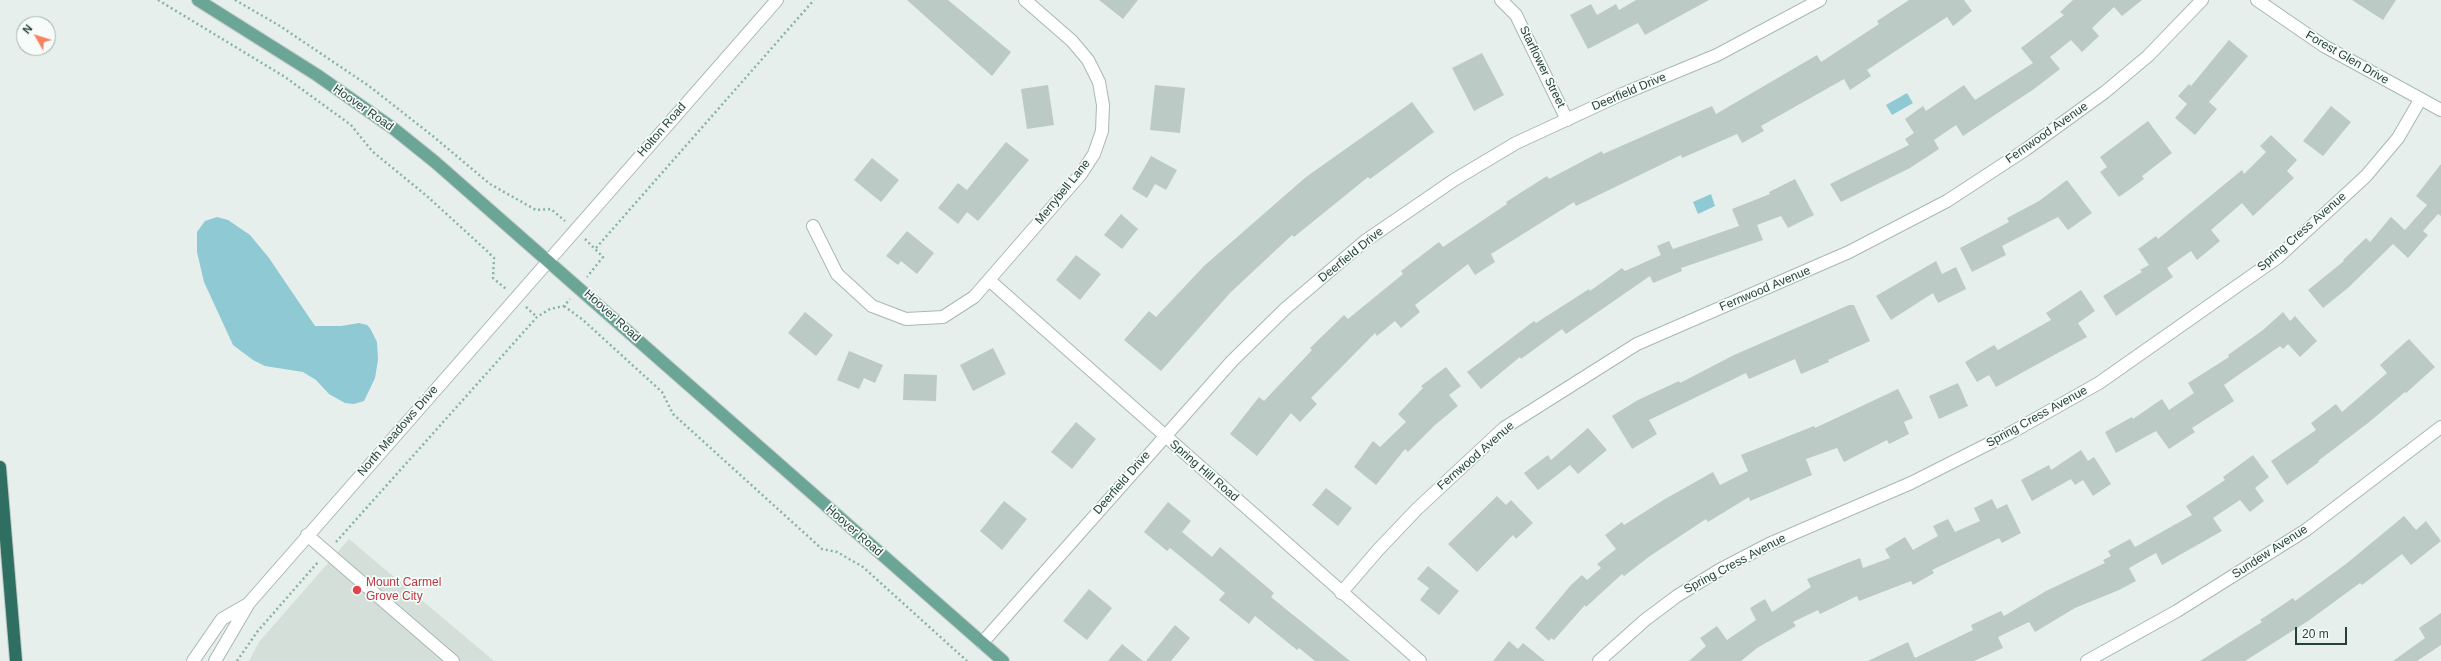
<!DOCTYPE html>
<style>
body{margin:0}
#map{position:relative;width:2441px;height:661px;overflow:hidden;background:#e6efeb;font-family:Helvetica,sans-serif}
canvas{display:block}
.north{position:absolute;left:16px;top:16px;width:40px;height:40px;box-sizing:border-box;background:#f7fbf9;border:1px solid #a3b1ad;border-radius:50%;rotate:309deg;font-size:11px;font-weight:700;line-height:16px;text-align:center;color:#24423a}
.north::after{content:'';display:block;margin:auto;width:14px;height:18px;background:#f4845f;clip-path:polygon(50% 0,100% 100%,50% 72%,0 100%)}
.scale{position:absolute;left:2295px;top:627px;width:52px;height:18px;box-sizing:border-box;border:2px solid #24423a;border-top:0;padding-left:5px;font-size:12px;line-height:14px;white-space:nowrap;color:#24423a;-webkit-text-stroke:3px #f7fbf9;paint-order:stroke}
</style>
<div id="map">
<canvas width="2441" height="661"></canvas>
<div class="north">N</div>
<div class="scale">20 m</div>
</div>
<script>
const context = document.querySelector('canvas').getContext('2d');
context.lineJoin = 'round';
function fill(path, color) { context.fillStyle = color; context.fill(path, 'evenodd'); }
const poly = rows => new Path2D(rows.map(r => 'M' + r).join(''));
function stroke(path, color, width, dash) { context.strokeStyle = color; context.lineWidth = width; context.lineCap = dash ? 'butt' : 'round'; context.setLineDash(dash || []); context.stroke(path); }
function drawText(font, color, halo, rows, align = 'center') {
  context.font = font + ' Helvetica,sans-serif'; context.lineWidth = 3.5; context.setLineDash([]); context.textBaseline = 'middle'; context.strokeStyle = halo; context.fillStyle = color; for (const [text, x, y, turn = 0] of rows) {
    context.save(); context.translate(x, y); context.rotate((+turn || 0) * Math.PI / 180); context.textAlign = isNaN(turn) ? turn : align; if (halo) context.strokeText(text, 0, 0); context.fillText(text, 0, 0); context.restore();
  }
}
const built = poly([
 [349,539,494,661,249,661,259,642]
]);
const water = poly([
 [1907,93,1913,103,1892,115,1886,105],
 [1711,194,1715,206,1698,214,1693,202],
 [217,217,228,220,250,235,269,258,315,326,341,326,359,323,367,325,370,328,377,342,378,360,375,378,364,401,354,404,345,403,329,394,316,380,303,372,265,366,253,360,233,345,204,282,197,252,197,232,205,221]
]);
const building = poly([
 [907,0,948,0,1011,52,992,76],
 [1099,0,1138,0,1123,19],
 [1636,0,1709,0,1645,35,1638,23,1588,49,1570,15,1591,4,1597,15,1616,4,1619,10],
 [1909,0,1964,0,1972,11,1953,26,1947,17,1867,70,1871,76,1850,90,1844,79,1761,126,1764,131,1742,143,1737,134,1682,158,1681,155,1576,206,1574,202,1491,254,1495,262,1475,275,1468,264,1415,305,1420,312,1401,328,1395,321,1377,336,1375,333,1311,398,1317,404,1300,422,1291,413,1257,456,1230,434,1259,397,1264,401,1312,350,1310,348,1344,315,1348,319,1403,274,1401,271,1439,242,1443,247,1507,204,1506,202,1547,176,1549,179,1602,151,1603,154,1712,106,1716,114,1817,55,1821,62,1879,24,1877,21],
 [2073,0,2142,0,2122,16,2114,7,2092,28,2099,36,2082,52,2071,40,2050,57,2060,69,2034,89,1963,136,1956,125,1934,140,1939,149,1910,168,1841,202,1830,184,1909,145,1905,139,1914,133,1905,119,1923,106,1926,111,1964,85,1975,100,2033,63,2021,48,2064,15,2060,12],
 [2352,0,2396,0,2383,20],
 [2229,40,2248,56,2209,102,2217,109,2195,135,2175,118,2187,104,2178,96,2189,84,2191,86],
 [1482,53,1504,95,1474,111,1452,68],
 [1048,85,1054,125,1027,129,1021,89],
 [1155,85,1185,88,1180,133,1150,130],
 [1412,102,1434,132,1370,179,1368,177,1294,237,1292,235,1230,293,1161,371,1124,340,1149,311,1156,317,1204,266,1306,177],
 [2331,106,2351,122,2323,156,2303,141],
 [2148,121,2172,153,2142,176,2144,179,2119,197,2100,172,2107,167,2100,157],
 [2271,135,2297,160,2287,171,2294,178,2253,216,2242,203,2211,230,2220,241,2197,260,2191,251,2167,268,2173,277,2116,316,2103,296,2142,272,2140,270,2149,265,2138,249,2156,236,2158,239,2242,170,2244,174,2266,152,2260,146],
 [1006,142,1029,160,978,221,967,212,958,224,938,208,958,183,967,190],
 [1151,156,1177,170,1166,190,1155,184,1147,198,1132,189],
 [872,158,899,180,881,202,854,180],
 [2441,164,2441,216,2438,214,2423,231,2428,235,2408,258,2393,244,2349,287,2323,308,2308,290,2344,261,2343,260,2366,238,2370,242,2391,217,2405,230,2427,205,2416,196],
 [1795,179,1814,215,1788,228,1781,216,1757,225,1763,240,1681,268,1682,271,1653,283,1650,276,1566,334,1562,329,1521,359,1520,357,1481,389,1467,372,1534,321,1536,323,1589,289,1590,291,1622,268,1625,271,1661,255,1657,246,1669,241,1673,249,1739,226,1732,209,1770,194,1769,192],
 [2067,180,2092,213,2068,230,2058,217,2002,246,2006,255,1972,272,1960,248,2009,222,2007,218,2039,201],
 [1121,214,1138,229,1122,249,1104,235],
 [907,231,934,253,917,274,901,261,898,265,886,256],
 [1076,255,1101,274,1080,300,1056,280],
 [1936,261,1942,274,1956,267,1966,289,1938,303,1933,293,1891,320,1876,296],
 [2081,290,2095,311,2078,323,2087,337,1996,387,1989,375,1977,382,1965,362,1994,345,1998,350,2051,320,2046,313],
 [1849,305,1854,305,1870,341,1828,360,1829,362,1801,374,1795,359,1749,379,1746,373,1649,420,1657,434,1632,449,1612,416,1638,400,1679,381,1680,383,1734,355],
 [805,312,833,335,816,356,788,333],
 [2283,312,2290,321,2295,316,2317,341,2300,357,2288,344,2283,349,2280,346,2224,385,2234,401,2192,428,2195,432,2169,449,2156,431,2116,453,2105,432,2132,417,2133,419,2162,399,2169,410,2194,393,2188,383,2229,357,2228,355,2263,330],
 [2409,339,2435,367,2406,393,2405,392,2368,423,2318,461,2319,462,2287,485,2271,461,2316,430,2311,423,2336,404,2342,412,2387,373,2380,365],
 [993,348,1006,374,973,391,960,365],
 [849,351,883,365,875,383,864,378,859,389,837,380],
 [1446,367,1461,386,1449,395,1458,406,1435,425,1408,452,1405,449,1376,485,1354,467,1373,441,1380,447,1406,422,1398,414,1423,388,1421,386],
 [904,374,937,375,936,401,903,400],
 [1958,383,1968,406,1939,419,1929,396],
 [1898,389,1913,418,1904,422,1909,434,1889,444,1887,440,1844,462,1837,448,1806,459,1812,475,1750,501,1749,497,1708,522,1706,519,1650,556,1624,576,1622,574,1586,607,1585,605,1554,640,1551,638,1549,641,1535,628,1571,585,1582,575,1587,580,1601,568,1597,564,1616,549,1605,535,1622,522,1624,525,1665,499,1713,472,1720,485,1748,471,1741,455,1814,426,1815,428],
 [1076,422,1096,439,1072,469,1051,452],
 [1588,428,1607,450,1578,474,1570,465,1538,490,1524,473,1548,455,1551,460],
 [2081,450,2088,461,2094,457,2111,484,2093,496,2083,480,2075,485,2071,479,2032,501,2021,480,2049,465,2051,470],
 [2253,455,2269,477,2255,488,2264,501,2250,512,2240,500,2213,518,2222,531,2162,565,2156,553,2129,568,2136,581,2119,590,2075,608,2035,632,2029,622,1998,637,2003,648,1974,661,1868,661,1908,642,1915,658,1973,630,1971,625,2001,611,2004,616,2046,591,2105,563,2103,560,2111,556,2108,551,2130,539,2135,547,2192,515,2186,506,2225,480,2223,477],
 [1326,488,1352,508,1338,526,1312,505],
 [1497,496,1506,505,1511,500,1533,523,1516,539,1513,535,1477,572,1448,544],
 [1992,499,1997,509,2007,504,2021,533,2002,543,1999,538,1932,570,1934,573,1913,585,1911,581,1859,601,1857,596,1820,614,1818,610,1793,622,1796,626,1757,648,1741,661,1689,661,1706,646,1700,638,1717,626,1727,640,1756,620,1750,608,1765,599,1772,612,1811,587,1807,579,1860,558,1863,568,1890,558,1885,549,1905,537,1913,550,1938,536,1933,526,1948,519,1955,532,1980,521,1974,508],
 [1004,501,1027,519,1002,550,980,531],
 [1168,502,1191,521,1182,532,1212,557,1220,547,1274,593,1271,597,1350,661,1315,661,1299,648,1297,650,1255,616,1249,624,1219,600,1225,593,1170,548,1167,551,1144,532],
 [2404,516,2416,530,2426,521,2441,541,2411,565,2402,554,2362,585,2360,583,2308,621,2245,661,2200,661,2262,622,2260,620,2293,598,2295,601,2346,564],
 [1428,566,1459,591,1439,615,1420,600,1429,588,1417,579],
 [1089,589,1112,608,1087,640,1063,621],
 [2441,613,2441,645,2417,661,2393,661,2425,638,2419,628],
 [1175,625,1190,638,1171,661,1146,661],
 [1509,641,1518,649,1523,643,1545,661,1493,661],
 [1122,644,1143,661,1108,661]
]);
const path = poly([
 [158,0,285,77,351,125,372,151,428,197,487,251,494,258,493,278,506,289],
 [235,0,280,26,369,86,434,137,490,184,536,210,551,209,565,221],
 [585,239,603,257,587,277],
 [596,248,814,0],
 [564,306,583,320,662,392,673,414,822,549,837,552,863,567,967,661],
 [526,307,537,317],
 [336,542,537,317,550,309,564,306,570,299],
 [237,661,257,632,318,562]
]);
const minor = poly([
 [1501,0,1516,15,1567,120],
 [2257,0,2324,46,2441,110],
 [813,226,837,274,872,306,906,319,943,317,974,297,1081,174,1094,154,1102,131,1103,105,1099,82,1088,60,1072,41,1025,0],
 [989,280,1420,661],
 [307,535,453,661],
 [1341,593,1378,550,1417,509,1504,428,1637,344,1849,252,1947,201,2025,150,2105,92,2148,56,2202,0],
 [982,643,1232,361,1286,308,1365,241,1454,180,1516,143,1620,95,1717,55,1820,0],
 [193,661,222,619,248,604],
 [215,661,249,603,777,0],
 [1599,661,1645,620,1677,596,1721,569,1769,544,1911,483,2014,431,2099,383,2277,258,2366,176,2398,138,2420,100],
 [2087,661,2177,611,2306,530,2441,427]
]);
const major = poly([
 [198,0,317,75,394,129,435,162,1003,661]
]);
const highway = poly([
 [0,467,16,661]
]);
const markers = [
 [357,590,5,"#e0444e"]
];
const streetNames = [
 ["Forest Glen Drive",2347,58,30],
 ["Starflower Street",1542,67,64],
 ["Deerfield Drive",1629,92,-23],
 ["Hoover Road",363,108,35],
 ["Holton Road",662,130,-49],
 ["Fernwood Avenue",2047,133,-35],
 ["Merrybell Lane",1063,192,-51],
 ["Spring Cress Avenue",2302,232,-41],
 ["Deerfield Drive",1351,255,-39],
 ["Fernwood Avenue",1765,289,-23],
 ["Hoover Road",612,316,42],
 ["Spring Cress Avenue",2037,417,-29],
 ["North Meadows Drive",398,431,-49],
 ["Fernwood Avenue",1476,456,-41],
 ["Spring Hill Road",1204,471,41],
 ["Deerfield Drive",1122,483,-49],
 ["Hoover Road",854,531,41],
 ["Sundew Avenue",2270,552,-33],
 ["Spring Cress Avenue",1735,564,-28]
];
const healthNames = [
 ["Mount Carmel",366,583],
 ["Grove City",366,597]
];
fill(built, '#d4dfda');
fill(water, '#8ec9d4');
fill(building, '#bbcac4');
stroke(minor, '#a8b8b2', 14);
stroke(major, '#c2cac8', 14);
stroke(highway, '#c2cac8', 14);
stroke(path, '#86b3a5', 2.5, [2, 3]);
stroke(minor, '#fff', 12);
stroke(major, '#6aa596', 12);
stroke(highway, '#2f6f62', 12);
for (const [x, y, r, color] of markers) { const dot = new Path2D(); dot.arc(x, y, r, 0, 2 * Math.PI); context.fillStyle = color; context.fill(dot); stroke(dot, '#f7fbf9', 1.5); }
drawText('12px', '#24423a', '#f7fbf9', streetNames);
drawText('12px', '#be3a42', '#f7fbf9', healthNames, 'left');
</script>
